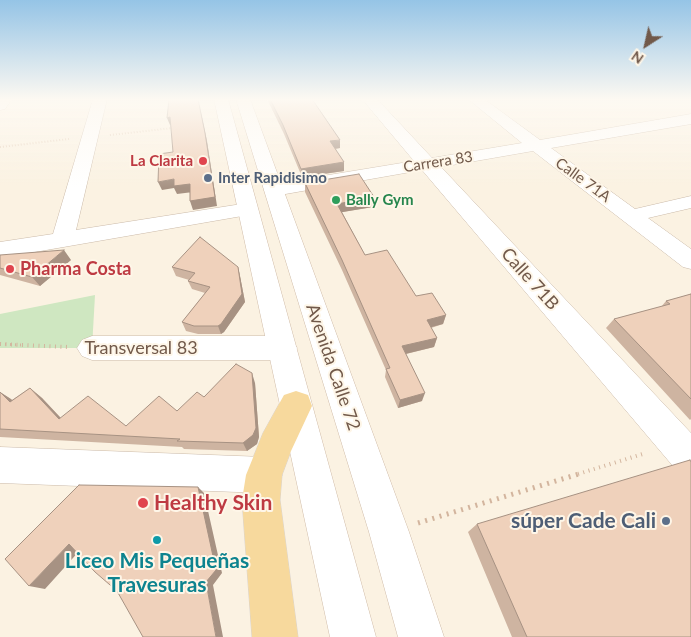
<!DOCTYPE html>
<meta charset="utf-8">
<style>
body{margin:0}
#map{position:relative;width:691px;height:637px;overflow:hidden;background:#fbf2e2;font-family:Lato,sans-serif}
canvas{display:block}
.north{position:absolute;left:621px;top:20px;width:50px;height:50px;-webkit-text-stroke:4px #fef6e8;paint-order:stroke;rotate:215deg;font-size:14px;font-weight:700;line-height:20px;text-align:center;color:#71594a}
.north::after{content:'';display:block;margin:auto;width:18px;height:22px;background:#71594a;clip-path:polygon(50% 0,100% 100%,50% 72%,0 100%)}
</style>
<div id="map">
<canvas width="691" height="637"></canvas>
<div class="north">N</div>
</div>
<script>
const context = document.querySelector('canvas').getContext('2d');
context.lineJoin = 'round';
function fill(path, color) { context.fillStyle = color; context.fill(path, 'evenodd'); }
const poly = rows => new Path2D(rows.map(r => 'M' + r).join(''));
function stroke(path, color, width, dash) { context.strokeStyle = color; context.lineWidth = width; context.lineCap = dash ? 'butt' : 'round'; context.setLineDash(dash || []); context.stroke(path); }
function drawText(font, color, halo, rows, align = 'center') {
  context.font = font + ' Lato,sans-serif'; context.lineWidth = 4; context.setLineDash([]); context.textBaseline = 'middle'; context.strokeStyle = halo; context.fillStyle = color; for (const [text, x, y, turn = 0] of rows) {
    context.save(); context.translate(x, y); context.rotate((+turn || 0) * Math.PI / 180); context.textAlign = isNaN(turn) ? turn : align; if (halo) context.strokeText(text, 0, 0); context.fillText(text, 0, 0); context.restore();
  }
}
const green = poly([
 [95,295,92,348,0,348,0,314]
]);
const pathFar3 = poly([
 [110,135,173,128],
 [0,147,69,139]
]);
const pathFar2 = poly([
 [0,344,21,345]
]);
const pathFar1 = poly([
 [0,344,69,347],
 [578,474,646,453]
]);
const path = poly([
 [418,523,582,473]
]);
const street = poly([
 [0,99,12,99,5,109,0,110,0,99],
 [93,99,107,99,76,230,248,203,255,205,258,209,255,213,248,215,0,258,0,242,53,234,93,99],
 [362,99,377,99,432,158,522,143,468,99,484,99,540,140,691,114,691,124,551,148,635,209,691,196,691,208,648,218,691,249,691,269,683,267,533,151,441,167,691,433,691,477,678,472,422,170,274,196,267,194,264,190,267,186,274,184,414,161,362,99],
 [92,336,282,336,292,340,297,348,292,356,282,360,92,360,82,356,77,348,82,340,92,336],
 [0,447,264,457,277,462,282,475,277,488,264,493,0,483,0,447]
]);
const secondary = poly([
 [214,99,228,99,376,637,330,637,214,99],
 [236,99,250,99,409,532,444,637,398,637,369,532,236,99]
]);
const primary = poly([
 [296,391,308,395,312,406,291,451,282,475,280,500,298,637,252,637,242,500,246,475,263,433,284,395,296,391]
]);
const wall = poly([
 [267,99,312,99,340,148,336,149,344,171,302,177,284,134],
 [305,183,373,207,342,212,365,255,416,296,446,315,443,324,431,328,437,338,434,347,406,354,422,401,398,408,385,377,386,370,342,270,305,192],
 [0,255,71,260,40,286,0,275],
 [172,267,238,267,240,276,245,302,224,332,221,334,198,334,186,331,182,322,205,293,192,289,188,281,189,280,176,276],
 [691,294,691,419,690,420,606,328,614,319,661,307,666,301],
 [255,383,259,437,257,444,247,451,184,449,182,447,0,437,0,392,12,400,30,388,42,398,61,418,126,426,177,411,204,397],
 [477,524,691,637,512,637,468,532]
]);
const shadedWall = poly([
 [198,99,207,141,217,206,193,210,190,201],
 [170,117,173,125,170,125,167,118],
 [340,140,340,148,331,149,330,141],
 [344,162,344,171,302,177,301,169],
 [174,179,190,184,193,192,177,194,174,188,162,190,158,182],
 [374,197,373,207,337,213,337,204],
 [64,250,71,260,40,286,32,277],
 [238,267,240,276,245,302,224,332,221,334,218,326],
 [446,315,443,324,424,329,427,320],
 [437,338,434,347,401,355,402,346],
 [252,373,255,383,259,437,257,444,247,451,243,443],
 [30,388,42,398,70,428,59,419],
 [0,392,11,399,22,411,10,402],
 [425,393,422,401,398,408,400,400],
 [198,487,204,493,222,573,213,585,223,637,216,637,206,582],
 [69,544,82,548,45,589,29,586]
]);
const building = poly([
 [169,99,198,99,205,133,215,197,190,201,190,184,174,186,174,179,158,182,159,154,173,152,170,117,167,118,169,99],
 [270,99,312,99,340,140,330,141,344,162,301,169,283,125,270,99],
 [359,174,374,197,337,204,365,255,387,250,416,296,432,293,446,315,427,320,437,338,402,346,425,393,400,400,386,369,390,368,342,260,305,183,359,174],
 [200,237,238,267,242,294,221,324,218,326,194,326,182,322,210,287,188,281,195,273,172,267,200,237],
 [64,250,32,277,0,268,0,255,64,250],
 [691,294,691,399,614,319,670,304,666,301,691,294],
 [236,364,252,373,256,428,253,435,243,443,177,441,180,439,0,429,0,392,10,402,30,388,59,419,88,396,126,426,159,396,177,411,197,392,204,397,236,364],
 [690,460,691,462,691,637,527,637,477,524,690,460],
 [79,485,198,487,216,570,206,582,216,637,143,637,117,591,95,572,69,544,29,586,5,559,79,485]
]);
const markers = [
 [203,161,5,"#e0444e"],
 [208,178,5,"#5c6f8a"],
 [336,200,5,"#2e9e5b"],
 [10,269,5,"#e0444e"],
 [143,503,6,"#e0444e"],
 [666,521,5,"#5c6f8a"],
 [157,540,5,"#0f9aa8"]
];
const farHealthnames = [
 ["La Clarita",193,161]
];
const farStreetnames = [
 ["Carrera 83",438,162,-9],
 ["Calle 71A",583,180,36]
];
const farServicenames = [
 ["Inter Rapidisimo",218,178]
];
const farLeisurenames = [
 ["Bally Gym",346,200]
];
const healthNames = [
 ["Pharma Costa",20,269]
];
const streetNames = [
 ["Calle 71B",530,279,48],
 ["Transversal 83",141,348],
 ["Avenida Calle 72",333,367,71]
];
const nearHealthnames = [
 ["Healthy Skin",154,503]
];
const nearServicenames = [
 ["súper Cade Cali",656,521]
];
const nearCulturenames = [
 ["Liceo Mis Pequeñas",157,561],
 ["Travesuras",157,585]
];
fill(green, '#cfe7c1');
stroke(street, '#cbbaa9', 1);
stroke(secondary, '#d0bca9', 1);
stroke(primary, '#dad4d0', 1);
stroke(pathFar3, '#d3b59e', 2, [0.5, 2.5]);
stroke(pathFar2, '#d3b59e', 3, [1, 4]);
stroke(pathFar1, '#d3b59e', 4, [1, 4.5]);
stroke(path, '#d3b59e', 5, [2, 5.5]);
fill(street, '#fff');
fill(secondary, '#fff');
fill(primary, '#f7d99d');
fill(wall, '#ceb4a1');
fill(shadedWall, '#a79283');
fill(building, '#efd1bb');
stroke(building, '#a79283', 1);
const sky = context.createLinearGradient(0, 0, 0, 188);
sky.addColorStop(0, '#95c4e6');
sky.addColorStop(0.53, '#fdf9f2');
sky.addColorStop(1, '#fdf9f200');
context.fillStyle = sky;
context.fillRect(0, 0, 691, 188);
for (const [x, y, r, color] of markers) { const dot = new Path2D(); dot.arc(x, y, r, 0, 2 * Math.PI); context.fillStyle = color; context.fill(dot); stroke(dot, '#fef6e8', 2); }
drawText('bold 15px', '#be3a42', '#fef6e8', farHealthnames, 'right');
drawText('15px', '#71594a', '#fef6e8', farStreetnames);
drawText('bold 15px', '#4e5e75', '#fef6e8', farServicenames, 'left');
drawText('bold 15px', '#27864d', '#fef6e8', farLeisurenames, 'left');
drawText('bold 18px', '#be3a42', '#fef6e8', healthNames, 'left');
drawText('18px', '#71594a', '#fef6e8', streetNames);
drawText('bold 21px', '#be3a42', '#fef6e8', nearHealthnames, 'left');
drawText('bold 21px', '#4e5e75', '#fef6e8', nearServicenames, 'right');
drawText('bold 21px', '#0d838f', '#fef6e8', nearCulturenames);
</script>
